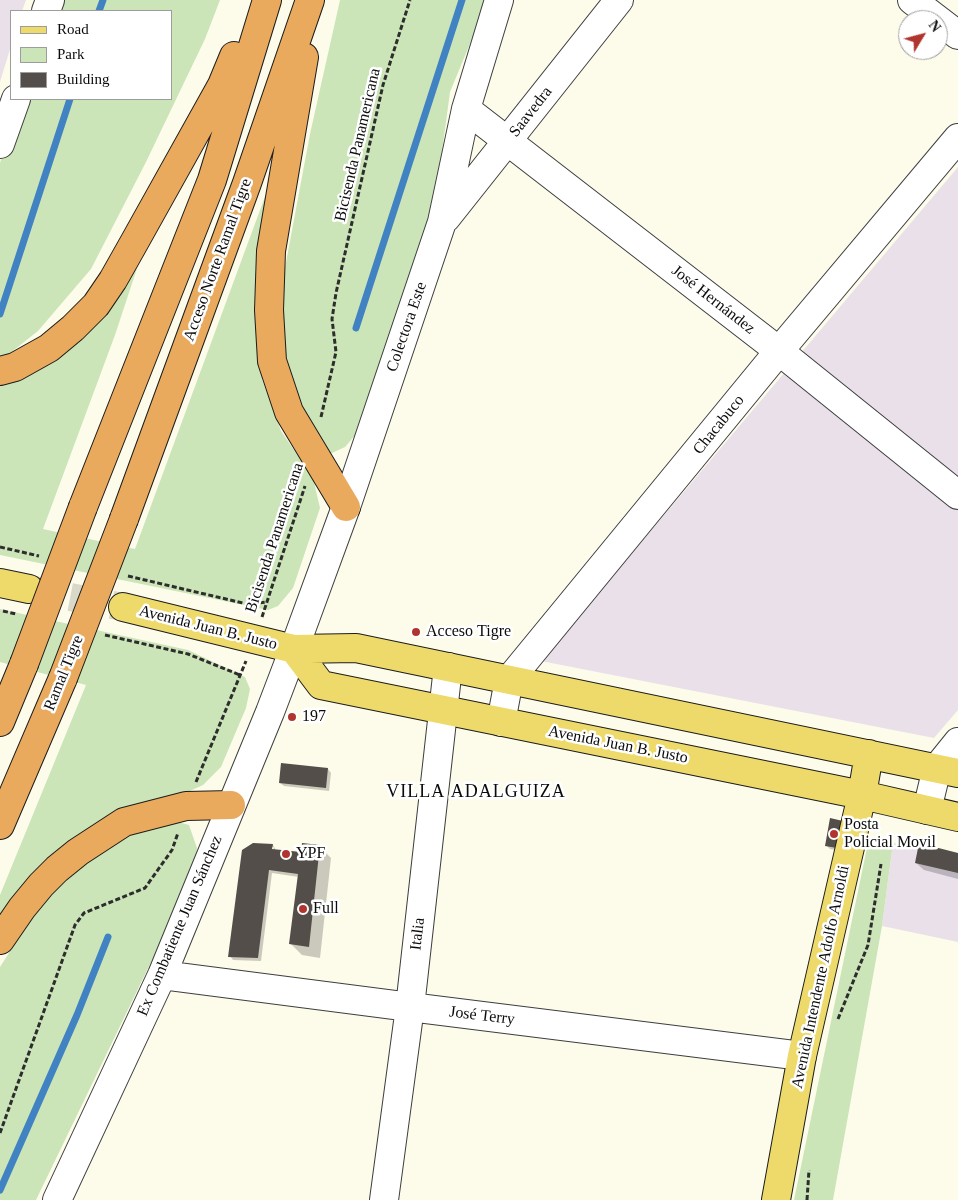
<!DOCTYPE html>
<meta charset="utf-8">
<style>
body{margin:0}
#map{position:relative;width:958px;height:1200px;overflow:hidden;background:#fdfceb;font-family:"Times New Roman",serif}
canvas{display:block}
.legend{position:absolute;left:10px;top:10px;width:162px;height:90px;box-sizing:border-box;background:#fff;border:1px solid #9d9d9d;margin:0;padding:6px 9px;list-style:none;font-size:15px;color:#0b0b0b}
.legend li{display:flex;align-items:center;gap:10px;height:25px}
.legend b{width:25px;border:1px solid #9d9d9d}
.north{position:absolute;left:898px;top:10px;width:50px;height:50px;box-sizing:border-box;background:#fff;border:1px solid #9d9d9d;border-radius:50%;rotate:53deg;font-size:14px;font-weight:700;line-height:20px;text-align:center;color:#0b0b0b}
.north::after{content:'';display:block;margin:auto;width:18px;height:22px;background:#b0352f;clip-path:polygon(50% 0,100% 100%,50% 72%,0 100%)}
</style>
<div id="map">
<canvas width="958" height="1200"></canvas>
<ul class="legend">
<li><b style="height:6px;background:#edda6b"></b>Road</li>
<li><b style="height:14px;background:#cbe5b8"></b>Park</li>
<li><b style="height:14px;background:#534e49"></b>Building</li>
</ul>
<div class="north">N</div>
</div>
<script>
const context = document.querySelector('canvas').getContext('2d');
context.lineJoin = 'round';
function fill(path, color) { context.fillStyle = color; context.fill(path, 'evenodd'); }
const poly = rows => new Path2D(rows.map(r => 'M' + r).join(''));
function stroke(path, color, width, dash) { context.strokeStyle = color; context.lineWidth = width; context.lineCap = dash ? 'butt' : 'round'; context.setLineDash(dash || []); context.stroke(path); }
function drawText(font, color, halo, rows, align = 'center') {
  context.font = font + ' "Times New Roman",serif'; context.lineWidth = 5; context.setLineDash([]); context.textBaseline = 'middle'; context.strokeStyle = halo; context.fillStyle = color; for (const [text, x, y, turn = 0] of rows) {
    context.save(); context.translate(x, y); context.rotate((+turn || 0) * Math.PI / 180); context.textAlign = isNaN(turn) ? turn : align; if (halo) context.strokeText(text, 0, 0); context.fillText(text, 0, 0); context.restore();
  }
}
const industrial = poly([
 [0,0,26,0,22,11,11,11,11,46,0,82],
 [958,167,958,710,934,738,541,661],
 [893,843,958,856,958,942,882,926]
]);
const green = poly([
 [51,0,220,0,205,39,146,162,91,269,38,331,0,361,0,163,20,99,171,99,171,11,48,11],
 [340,0,488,0,450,92,434,211,390,331,357,433,345,447,332,453,323,451,289,393,280,344,284,273,310,134],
 [270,183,261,318,262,379,281,431,313,478,320,508,293,588,278,606,268,610,0,555,0,380,16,376,152,223,115,335,43,529,135,549],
 [0,609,188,650,245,677,250,689,246,708,221,767,203,785,179,796,133,805,84,831,25,891,0,928,0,895,86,685,0,662],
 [171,820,189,825,197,848,194,873,36,1200,0,1200,0,967,37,909,78,868,130,835],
 [869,838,893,843,882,926,833,1200,794,1200]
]);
const shadow = poly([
 [328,769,331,773,329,791,284,786,280,783],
 [846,826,840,851,830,849,827,846],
 [253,844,273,845,276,850,302,854,303,845,319,846,331,858,320,958,302,955,290,943,299,877,272,873,261,961,233,960,230,956,244,851],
 [271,847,274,847,272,855,270,854],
 [958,854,958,879,924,870,916,863]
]);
const stream = poly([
 [99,11,103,0],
 [0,314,70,99],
 [356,328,462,0],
 [0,1190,77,1015,108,937]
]);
const building = poly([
 [281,763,328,768,326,788,279,783],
 [830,818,843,821,837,848,825,846],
 [253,843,273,844,272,849,301,852,302,843,320,845,309,947,289,944,298,874,269,870,258,958,228,957,242,850],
 [919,843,958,853,958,873,915,863]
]);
const majorTunnel = poly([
 [29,589,123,607]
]);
const path = poly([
 [321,417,336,352,332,319,336,293,383,85,410,0],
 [0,547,39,556],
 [128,576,247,604,266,602],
 [3,611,16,614],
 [262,617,305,486],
 [105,635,188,654,240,675],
 [196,782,246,661],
 [838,1019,868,945,881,864],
 [0,1133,75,925,84,913,145,888,172,850,178,833],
 [807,1200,809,1170]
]);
const minor = poly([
 [912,0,958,35],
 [46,11,50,0],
 [466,109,779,351,958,495],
 [0,144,16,99],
 [446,218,619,0],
 [501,722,509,680,779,351,958,138],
 [927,810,937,768,958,742],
 [162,975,410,1007,802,1056],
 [57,1200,162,975,270,712,294,649,346,507,442,222,466,109,499,0],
 [384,1200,410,1007,448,667]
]);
const major = poly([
 [0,583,29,589],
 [123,607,294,649,356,648,958,773],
 [294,649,321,685,862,795,958,817],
 [776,1200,802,1056,862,795,869,754]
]);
const highway = poly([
 [304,57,271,251,269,310,272,361,289,412,346,507],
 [0,371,15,367,49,348,73,328,96,305,113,280,135,241,222,85,234,56],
 [83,507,212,180,267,0],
 [124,519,247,183,310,0],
 [0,722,24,664],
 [0,825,63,678],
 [0,940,22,908,41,885,57,869,78,852,124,822,186,806,231,805]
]);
const highwayBridge = poly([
 [24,664,83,507],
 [63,678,124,519]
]);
const markers = [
 [416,632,5,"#b0352f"],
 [292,717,5,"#b0352f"],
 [834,834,5,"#b0352f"],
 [286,854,5,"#b0352f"],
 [303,909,5,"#b0352f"]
];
const streetNames = [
 ["Saavedra",531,112,-52],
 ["Bicisenda Panamericana",358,145,-77],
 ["Acceso Norte Ramal Tigre",218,260,-70],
 ["José Hernández",713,300,38],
 ["Colectora Este",407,327,-71],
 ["Chacabuco",719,425,-51],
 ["Bicisenda Panamericana",275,538,-72],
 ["Avenida Juan B. Justo",208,628,14],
 ["Ramal Tigre",64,673,-68],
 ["Avenida Juan B. Justo",618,745,11],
 ["Ex Combatiente Juan Sánchez",180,926,-67],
 ["Italia",418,934,-83],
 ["Avenida Intendente Adolfo Arnoldi",821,977,-78],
 ["José Terry",482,1016,7]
];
const poiNames = [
 ["Acceso Tigre",426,632],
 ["197",302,717],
 ["Posta",844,825],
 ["Policial Movil",844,843],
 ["YPF",296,854],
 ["Full",313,909]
];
const neighbourhoodNames = [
 ["VILLA ADALGUIZA",476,792]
];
fill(industrial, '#eae0ea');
fill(green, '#cbe5b8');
fill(shadow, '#0003');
stroke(stream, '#4183c2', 7);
fill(building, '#534e49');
stroke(majorTunnel, '#d9d8c9', 28, [28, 14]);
stroke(minor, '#3e3e3e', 30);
stroke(major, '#1c1c1c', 30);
stroke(highway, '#1c1c1c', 30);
stroke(path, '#2d2d2d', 3, [5, 2.5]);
stroke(minor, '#fff', 28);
stroke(major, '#edda6b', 28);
stroke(highway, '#e9aa5e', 28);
stroke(highwayBridge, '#1c1c1c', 30, []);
stroke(highwayBridge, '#e9aa5e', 28);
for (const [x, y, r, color] of markers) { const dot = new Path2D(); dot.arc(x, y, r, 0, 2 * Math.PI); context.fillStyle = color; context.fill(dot); stroke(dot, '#fff', 2); }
drawText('16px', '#0b0b0b', '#fff', streetNames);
drawText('16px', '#0b0b0b', '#fff', poiNames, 'left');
context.letterSpacing = '1px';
drawText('18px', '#0b0b0b', '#fff', neighbourhoodNames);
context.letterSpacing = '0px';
</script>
